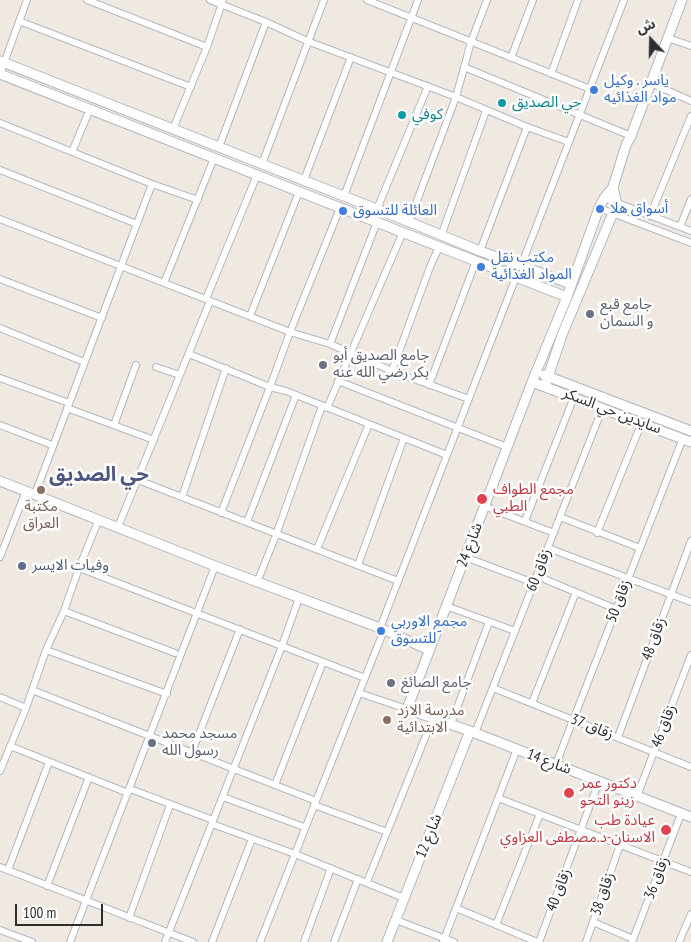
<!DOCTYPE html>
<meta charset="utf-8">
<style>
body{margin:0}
#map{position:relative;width:691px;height:942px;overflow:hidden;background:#efe9e1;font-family:"PT Sans Narrow","Noto Sans Arabic",sans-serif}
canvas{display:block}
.north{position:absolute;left:626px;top:15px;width:50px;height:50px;-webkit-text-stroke:4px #fff;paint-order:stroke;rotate:339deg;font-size:14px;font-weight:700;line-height:20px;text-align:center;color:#2e2e2e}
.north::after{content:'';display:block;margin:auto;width:18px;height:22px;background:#2e2e2e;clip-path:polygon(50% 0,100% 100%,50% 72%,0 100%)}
.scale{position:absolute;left:15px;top:904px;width:88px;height:22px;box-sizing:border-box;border:2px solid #2e2e2e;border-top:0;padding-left:6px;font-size:15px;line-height:18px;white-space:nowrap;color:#2e2e2e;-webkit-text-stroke:4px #fff;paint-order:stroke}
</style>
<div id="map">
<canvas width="691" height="942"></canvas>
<div class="north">ش</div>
<div class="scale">100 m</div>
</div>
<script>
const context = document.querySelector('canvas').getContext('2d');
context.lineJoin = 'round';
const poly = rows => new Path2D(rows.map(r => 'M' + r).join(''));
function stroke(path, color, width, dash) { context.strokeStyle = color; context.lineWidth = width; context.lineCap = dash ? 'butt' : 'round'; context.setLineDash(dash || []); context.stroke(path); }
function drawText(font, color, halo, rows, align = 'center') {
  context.font = font + ' "PT Sans Narrow","Noto Sans Arabic",sans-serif'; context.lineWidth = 5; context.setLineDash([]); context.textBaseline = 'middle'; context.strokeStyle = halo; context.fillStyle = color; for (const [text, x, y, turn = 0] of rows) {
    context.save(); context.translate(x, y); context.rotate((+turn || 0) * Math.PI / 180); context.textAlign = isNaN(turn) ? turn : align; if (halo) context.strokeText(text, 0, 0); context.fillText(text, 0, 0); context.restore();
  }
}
const street = poly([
 [87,0,207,47],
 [210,0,266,22,307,41,456,97,527,127,569,142],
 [367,0,590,89],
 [19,21,191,87],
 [668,38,691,46],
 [511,58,533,0],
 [464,67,631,136],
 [0,74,27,0],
 [551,74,578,0],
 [651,83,691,101],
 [0,123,152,184,198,200],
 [173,129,207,47,223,0],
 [219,147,266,22],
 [72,152,90,109],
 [262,164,324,0],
 [0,170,137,224],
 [304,180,351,57],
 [344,196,418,0],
 [604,198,691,231],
 [599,208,691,243],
 [377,209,428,86],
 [650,216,691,116],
 [0,219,290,332,330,344,392,371,469,399],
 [409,222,456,97,471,42,487,0],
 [680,227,691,199],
 [441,236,486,111],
 [480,251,527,127],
 [521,266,624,0],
 [0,279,102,318],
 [164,283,214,158],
 [206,299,257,175],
 [250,316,299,192],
 [0,328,84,362],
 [330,344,377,222],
 [189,354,270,387,286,391,447,455],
 [156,367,180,375],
 [392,371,430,267,439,247],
 [0,378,69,403],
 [338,381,507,447],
 [429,385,476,261],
 [67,408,154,440],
 [327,408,403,232],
 [0,425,52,445],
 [114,425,136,365],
 [138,480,398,581],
 [35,494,152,184],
 [182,497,226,368],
 [484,506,554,533],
 [221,513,270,387,290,332,340,208],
 [560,517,640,548],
 [525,521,574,397],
 [247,522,296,395],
 [118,527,210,301],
 [597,533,642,422],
 [548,548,691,602],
 [317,549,369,424],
 [0,557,26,491],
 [465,557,534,583],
 [358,565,404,438],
 [79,568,365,678],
 [537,576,616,609],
 [258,580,276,535,322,406],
 [446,606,515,631],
 [64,611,175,653],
 [380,628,516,277],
 [46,650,167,694],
 [493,688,691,767],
 [32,690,316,801],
 [359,693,407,709],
 [0,697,26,708],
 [532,703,576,592],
 [451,724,489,622],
 [475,733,603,407],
 [618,737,691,541],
 [10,746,128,793],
 [192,752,240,629],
 [556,764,683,438],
 [0,771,26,708,46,650,64,611,79,568,99,519],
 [275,785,323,662],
 [130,789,213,820],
 [637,796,691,655],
 [223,797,304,827],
 [498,798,691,872],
 [314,805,387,832],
 [212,824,295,854,404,898],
 [0,867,193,942],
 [8,870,49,762],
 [367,882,433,718],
 [47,886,89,777],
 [456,908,537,942],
 [129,918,170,805],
 [396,920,454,942],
 [593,922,633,939],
 [496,925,540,814],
 [0,930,32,942],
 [70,942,215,566],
 [165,942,282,646,299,598],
 [212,942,252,839],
 [260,942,384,630],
 [304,942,331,868],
 [334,942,358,879],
 [443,942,517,749],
 [539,942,599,781],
 [586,942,620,845],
 [632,942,681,814],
 [679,942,691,914]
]);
const secondary = poly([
 [682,0,631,136,626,145,613,187,604,198,599,208,567,297,532,382,407,709,470,731,691,817],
 [0,61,402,219,480,251,571,284],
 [0,74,567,297],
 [544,375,691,431],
 [532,382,691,442],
 [545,386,562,335,615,208,616,200,613,187],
 [0,481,215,566,380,628,429,650],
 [387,942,470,731]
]);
const markers = [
 [594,90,5,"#3f7fe0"],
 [502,103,5,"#0f9aa8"],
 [402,115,5,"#0f9aa8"],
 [600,209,5,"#3f7fe0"],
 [343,211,5,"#3f7fe0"],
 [481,267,5,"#3f7fe0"],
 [590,314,5,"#6b7280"],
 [323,365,5,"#6b7280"],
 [41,490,5,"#8d6e63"],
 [482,499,6,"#e0444e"],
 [22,566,5,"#5c6f8a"],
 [381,631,5,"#3f7fe0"],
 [391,683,5,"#6b7280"],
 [387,720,5,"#8d6e63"],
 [152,743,5,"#6b7280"],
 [569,793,6,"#e0444e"],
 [666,830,6,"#e0444e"]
];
const shopNames = [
 ["ياسر . وكيل",604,81],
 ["مواد الغذائيه",604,98],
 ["أسواق هلا",610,209],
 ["العائلة للتسوق",353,211],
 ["مكتب نقل",491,258],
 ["المواد الغذائية",491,275],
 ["مجمع الاوربي",391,622],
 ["للتسوق",391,639]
];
const cultureNames = [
 ["حي الصديق",512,103],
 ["كوفي",412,115]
];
const worshipNames = [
 ["جامع قبع",600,305],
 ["و السمان",600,322],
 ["جامع الصديق أبو",333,356],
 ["بكر رضي الله عنه",333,373],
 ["جامع الصائغ",401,683],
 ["مسجد محمد",162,734],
 ["رسول الله",162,751]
];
const streetNames = [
 ["سايدين حي السكر",612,411,21],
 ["شارع 24",470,545,-69],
 ["زقاق 60",539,570,-69],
 ["زقاق 50",619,601,-69],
 ["زقاق 48",654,639,-70],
 ["زقاق 46",664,726,-69],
 ["زقاق 37",592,727,22],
 ["شارع 14",549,762,21],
 ["شارع 12",429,836,-68],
 ["زقاق 36",657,878,-69],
 ["زقاق 40",559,890,-69],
 ["زقاق 38",603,894,-71]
];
const healthNames = [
 ["مجمع الطواف",493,490],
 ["الطبي",493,507],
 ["دكتور عمر",580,784],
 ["زينو التحو",580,801],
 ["عيادة طب",655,821,"right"],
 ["الاسنان-د.مصطفى العزاوي",655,838,"right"]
];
const educationNames = [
 ["مكتبة",41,507],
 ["العراق",41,524],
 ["مدرسة الازد",397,711,"left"],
 ["الابتدائية",397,728,"left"]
];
const serviceNames = [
 ["وفيات الايسر",32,566]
];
const districtNames = [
 ["حي الصديق",99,475]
];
stroke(street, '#b4b7c1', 8);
stroke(secondary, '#b4b7c1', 11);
stroke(street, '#fff', 6);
stroke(secondary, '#fff', 9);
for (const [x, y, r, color] of markers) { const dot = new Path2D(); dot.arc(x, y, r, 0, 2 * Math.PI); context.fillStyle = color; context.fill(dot); stroke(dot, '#fff', 2); }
drawText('15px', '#366cbe', '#fff', shopNames, 'left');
drawText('15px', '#0d838f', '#fff', cultureNames, 'left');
drawText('15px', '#5b616d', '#fff', worshipNames, 'left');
drawText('15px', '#2e2e2e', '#fff', streetNames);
drawText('15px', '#be3a42', '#fff', healthNames, 'left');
drawText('15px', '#785e54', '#fff', educationNames);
drawText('15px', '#4e5e75', '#fff', serviceNames, 'left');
drawText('bold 20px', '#4d5680', '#fff', districtNames);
</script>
